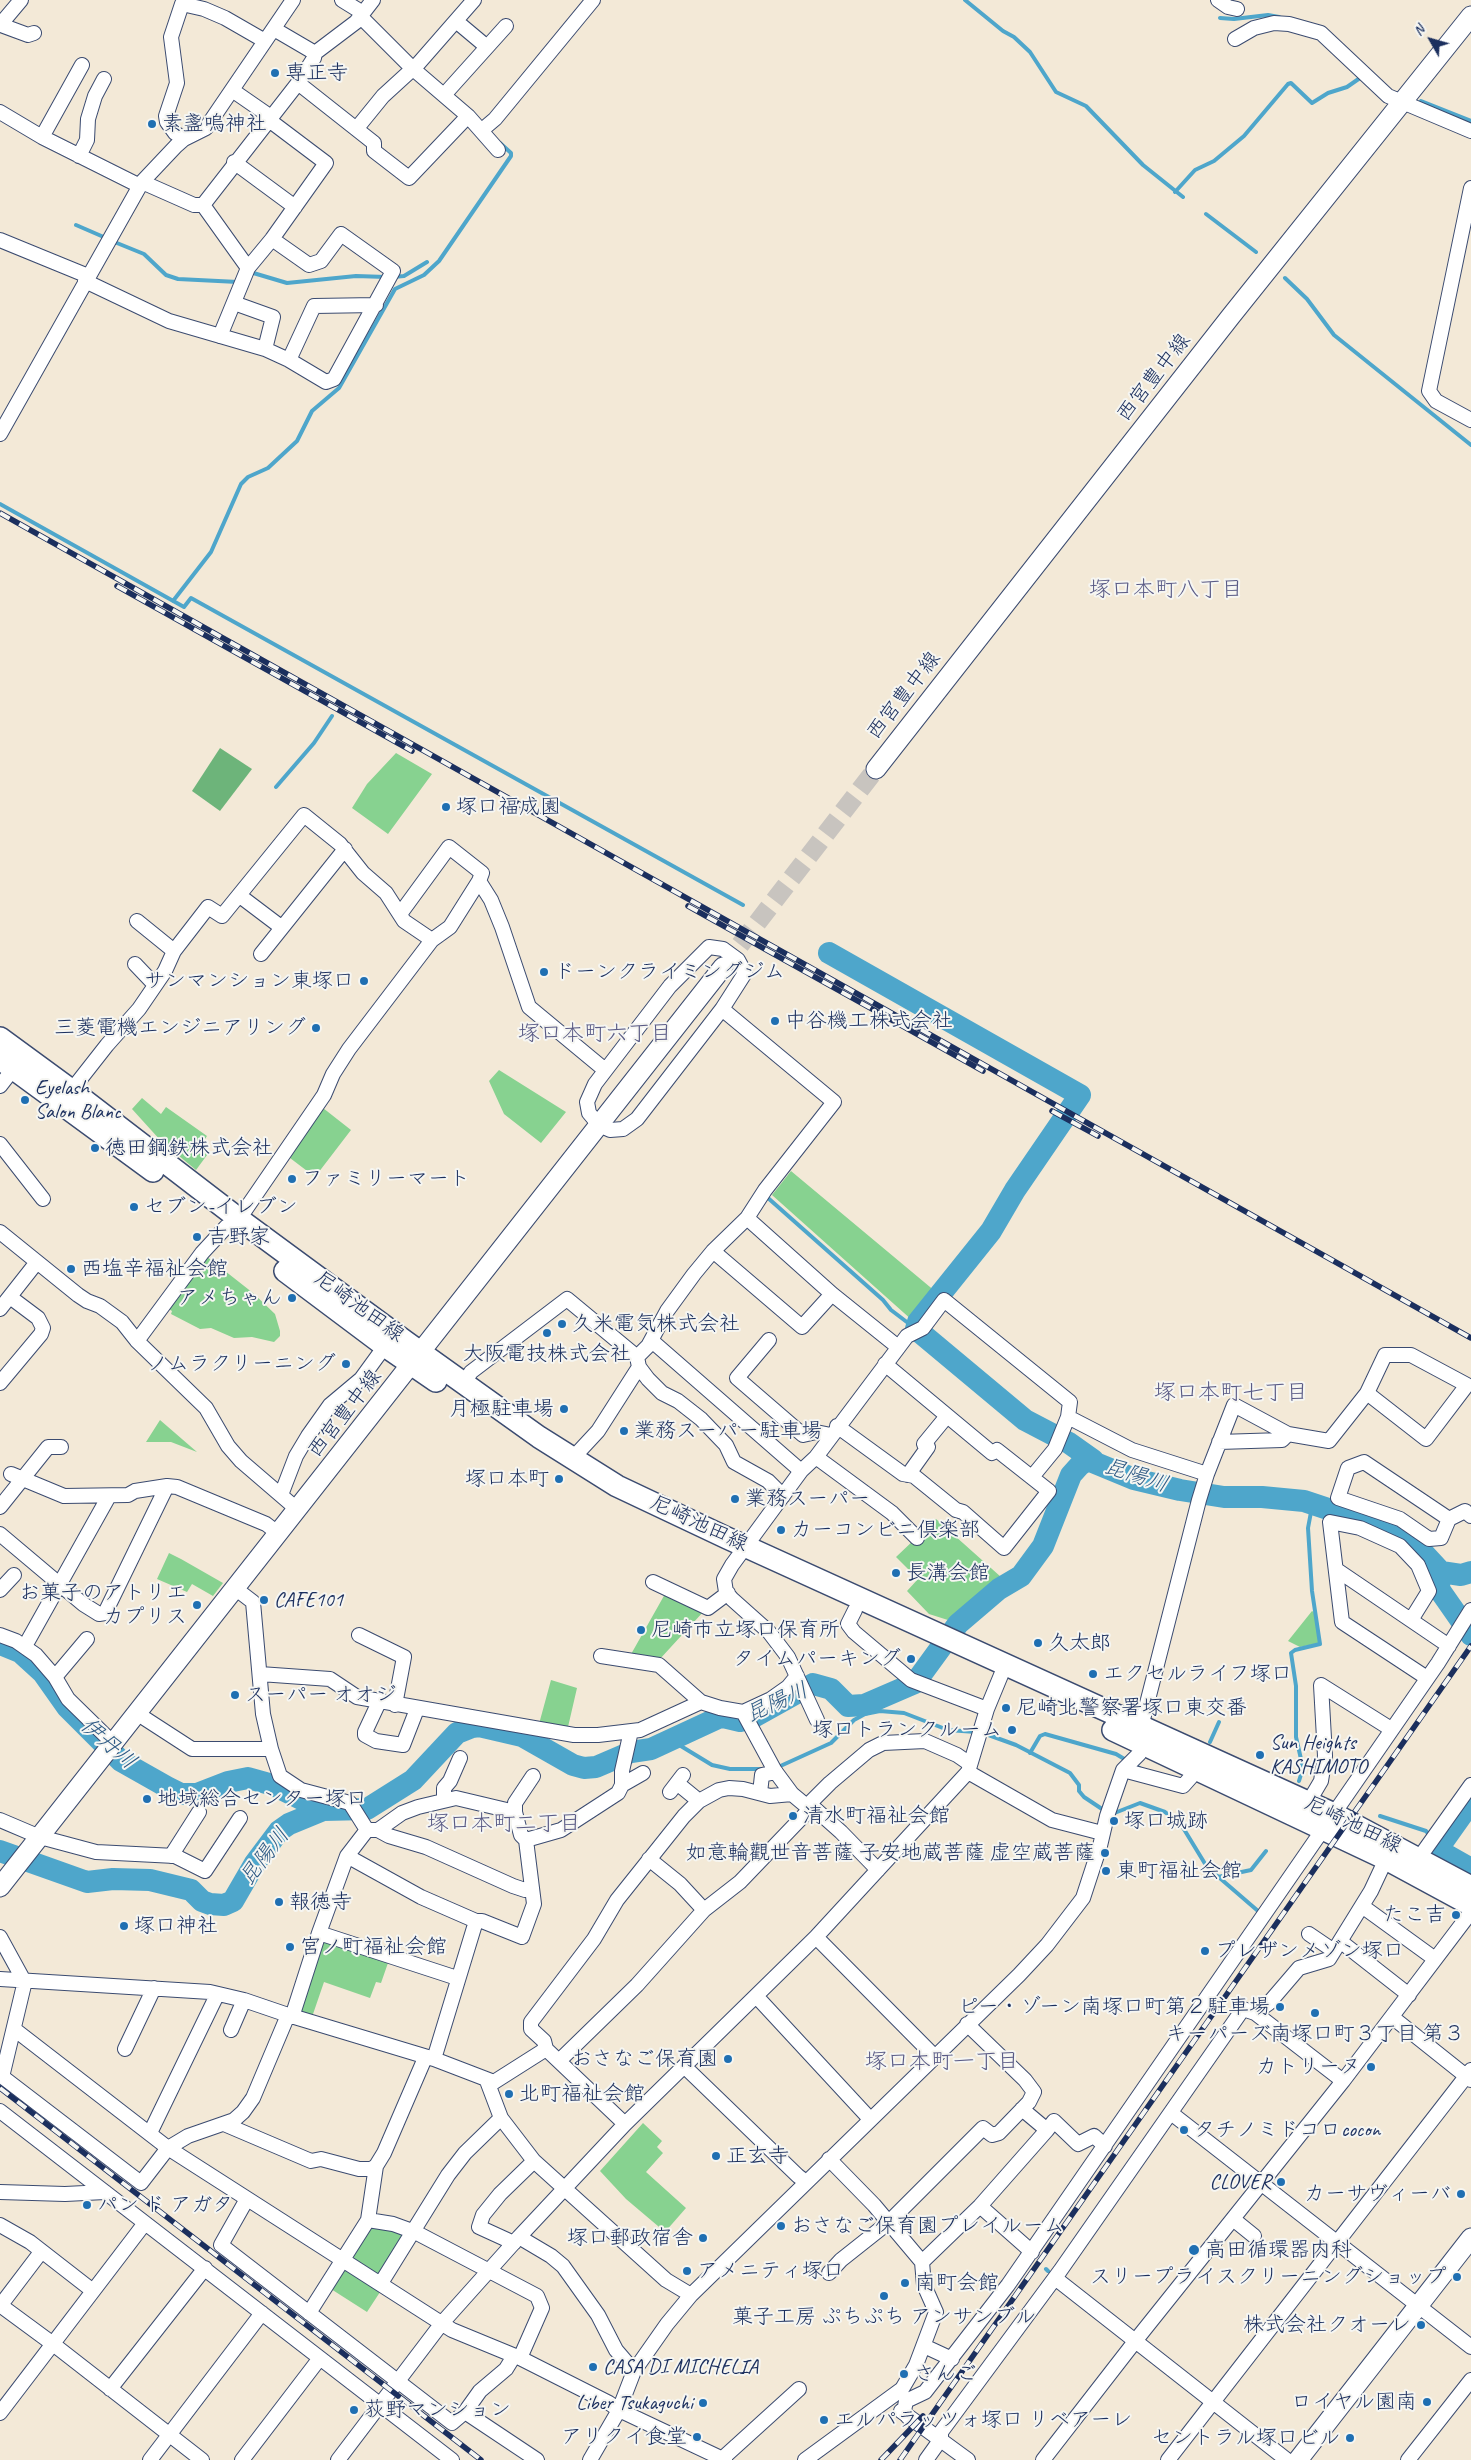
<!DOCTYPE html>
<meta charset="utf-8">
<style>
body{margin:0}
#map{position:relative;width:1471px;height:2460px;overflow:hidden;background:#f3e9d7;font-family:Caveat,sans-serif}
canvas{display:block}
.north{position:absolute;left:1406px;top:15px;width:50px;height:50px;-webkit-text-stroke:4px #f6f6f2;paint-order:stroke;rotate:308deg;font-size:14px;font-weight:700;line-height:20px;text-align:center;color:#1b2f5e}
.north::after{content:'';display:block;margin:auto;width:18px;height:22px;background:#1b2f5e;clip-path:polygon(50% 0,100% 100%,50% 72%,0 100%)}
</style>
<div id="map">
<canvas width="1471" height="2460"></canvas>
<div class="north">N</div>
</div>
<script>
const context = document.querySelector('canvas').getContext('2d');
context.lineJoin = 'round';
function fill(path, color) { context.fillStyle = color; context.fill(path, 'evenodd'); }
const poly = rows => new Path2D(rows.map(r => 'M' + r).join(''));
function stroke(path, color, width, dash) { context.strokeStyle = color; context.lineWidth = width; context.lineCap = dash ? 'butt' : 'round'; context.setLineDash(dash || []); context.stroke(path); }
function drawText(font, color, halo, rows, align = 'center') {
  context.font = font + ' Caveat,"Klee One",sans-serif'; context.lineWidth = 4; context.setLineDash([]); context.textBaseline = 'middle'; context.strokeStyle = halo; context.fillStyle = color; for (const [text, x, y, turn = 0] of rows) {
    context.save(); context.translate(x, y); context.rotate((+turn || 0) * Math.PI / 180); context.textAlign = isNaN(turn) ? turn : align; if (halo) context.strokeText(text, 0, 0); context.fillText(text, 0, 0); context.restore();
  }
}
const green = poly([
 [396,753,432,774,388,834,352,808,367,784],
 [499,1070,566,1112,541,1143,504,1114,489,1081],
 [142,1098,161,1114,166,1107,207,1136,201,1145,210,1151,196,1170,161,1141,132,1109],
 [323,1108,351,1130,315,1177,290,1158],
 [791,1171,936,1292,913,1321,772,1195],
 [206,1256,253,1293,275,1314,280,1331,280,1336,274,1342,252,1337,234,1338,211,1328,200,1329,171,1314,172,1311,165,1307],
 [160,1420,197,1452,171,1442,146,1442],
 [936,1519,1001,1577,951,1621,929,1614,907,1591,918,1579,896,1557],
 [169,1553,181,1559,223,1583,213,1596,192,1584,187,1592,157,1579],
 [665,1594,704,1611,659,1660,630,1656],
 [1312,1611,1315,1613,1319,1643,1300,1647,1288,1641],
 [551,1680,577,1688,568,1727,539,1724],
 [323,1939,389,1960,381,1983,376,1982,370,1998,324,1982,312,2017,300,2014],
 [643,2123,662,2141,657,2147,663,2153,646,2172,686,2208,665,2232,626,2199,600,2171],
 [375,2225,404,2232,404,2237,380,2275,377,2275,354,2259,354,2252,370,2228],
 [345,2268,382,2289,367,2312,331,2289]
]);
const forest = poly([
 [220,748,252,769,220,811,192,791]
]);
const stream = poly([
 [965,0,1003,31,1014,37,1030,52,1056,92,1086,106,1143,165,1183,197],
 [1220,18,1234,19,1268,15,1279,17],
 [1421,101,1471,121],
 [1175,192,1195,170,1214,161,1244,136,1288,84,1291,83,1312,103,1328,93,1347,87,1360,78],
 [1206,214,1256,252],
 [76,225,106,238],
 [112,241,144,254,166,275,178,279,238,282],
 [250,272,287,283,356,276,386,277],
 [393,277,404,276,427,262],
 [1285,278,1307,299,1334,335,1471,445],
 [0,504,184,607,191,598,743,905],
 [173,601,211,552,241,484,248,477,268,468,297,441,312,411,339,388,395,289,424,275,439,261,511,156,511,153,500,143],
 [276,787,314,743,332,716],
 [768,1198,883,1300,891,1310,916,1329],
 [983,1733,1016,1745,1070,1773,1079,1785,1079,1791,1084,1797,1105,1811],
 [671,1740,712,1765,730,1769,764,1769],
 [1210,1742,1219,1722],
 [1030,1753,1040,1736,1045,1734,1116,1754,1141,1769],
 [776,1768,831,1743,854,1720,865,1714,880,1711,904,1713,948,1730,976,1732],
 [1299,1781,1303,1768,1296,1737,1296,1686,1291,1653,1295,1650,1320,1644,1312,1591,1308,1528,1311,1512],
 [1112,1814,1140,1803,1165,1812,1182,1826,1207,1867,1258,1911],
 [1380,1816,1426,1831,1430,1836],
 [1218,1877,1251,1870,1266,1851],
 [1046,2269,1048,2271]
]);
const river = poly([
 [829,953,1080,1095,1015,1190,991,1231,918,1322,916,1329,1025,1420,1069,1443,1093,1460],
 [1427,1559,1441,1592,1471,1635],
 [0,1644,20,1652,43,1673,67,1707,121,1761,167,1787,181,1794,197,1794,228,1782,248,1778,273,1785,323,1810],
 [1471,1802,1442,1843,1441,1848,1443,1853,1471,1869],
 [0,1851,87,1882,113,1879,150,1880,191,1890,202,1901,210,1904,224,1905,233,1901,255,1863,279,1831,289,1824,323,1810,367,1809,413,1780,457,1733,472,1727,479,1726,522,1736,573,1765,584,1768,596,1767,631,1752,651,1749,718,1718,723,1717,740,1721,752,1718,813,1684,831,1689,848,1706,864,1705,915,1683,958,1624,999,1589,1021,1576,1043,1546,1071,1475,1080,1465,1088,1460,1134,1479,1180,1490,1224,1497,1262,1497,1304,1501,1367,1522,1388,1526,1416,1545,1441,1572,1461,1575,1471,1572]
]);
const secondaryTunnel = poly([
 [723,967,876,769]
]);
const street = poly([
 [342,0,363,13],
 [1218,0,1228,7,1237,9],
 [361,17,412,68,468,116,498,150],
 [456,21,487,47],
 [0,25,21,0],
 [1,25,28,35,34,33],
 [274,29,315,53],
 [1235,39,1254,28,1274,23,1289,24,1321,33,1388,96,1471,131],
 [298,83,374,143,374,151,409,178,468,116],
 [232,90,271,117],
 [444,95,506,26],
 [0,112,42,137,140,186],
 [357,128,383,96,418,64,474,0],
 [482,130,495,119,593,0],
 [42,137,82,65],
 [184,139,175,133,167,122,166,116,177,83,171,37,182,4,204,9,225,18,265,41],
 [79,156,87,140,88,119,95,96,104,79],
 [234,162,295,207],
 [142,182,194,205,203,205,298,83,314,58,315,53,356,22,373,0],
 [1471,188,1429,391,1436,401,1471,420],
 [203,205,248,268,272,239,326,163,269,120],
 [0,240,88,276],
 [85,281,169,321,265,349,289,360,326,382,334,379,393,271,341,234,321,261,309,265,272,239],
 [234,303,273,317,265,349],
 [220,336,248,268],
 [289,360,314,306,376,305],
 [0,434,142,182,176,146,184,139,206,128,293,0],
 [479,881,491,900,502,927,529,1007,605,1070],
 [240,896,281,927],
 [137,921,174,951],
 [709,947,723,949,738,960,745,973,722,1009,637,1119,623,1129,610,1130,599,1125,589,1113,587,1102,595,1084,670,986,709,947],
 [261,954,345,849],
 [135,964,155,985],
 [722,1009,834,1102,765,1190,747,1218,713,1251,694,1274,667,1311,648,1346,637,1357,639,1367,648,1379,662,1393,678,1401,701,1419,726,1445,734,1462,768,1481,783,1496],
 [0,1086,17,1064],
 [67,1096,107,1045,139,1009,165,971,174,951,208,907,222,916,304,815,340,844,363,873,386,893,404,921,432,940],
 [0,1144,43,1199],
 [747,1218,832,1294,898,1347],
 [0,1232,78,1295,87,1301,100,1306,122,1322,137,1341,206,1408,228,1446,241,1461,298,1510],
 [713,1251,802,1327,832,1294],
 [0,1309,37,1262],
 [769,1340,737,1378,803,1435,816,1432,831,1435],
 [137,1341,202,1253,226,1227,239,1219,324,1095,333,1074,349,1049,432,940,450,927,479,881,482,873,449,847,400,914],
 [652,1341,801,1471],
 [0,1383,41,1334,43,1328,38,1318,10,1297],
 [464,1383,471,1372,567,1299,637,1357],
 [1068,1417,1132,1450,1207,1474],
 [837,1426,903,1474,914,1476,956,1510,963,1512,1004,1548,1049,1491,997,1450,992,1453,885,1364],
 [1219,1442,1282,1440,1288,1434],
 [816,1457,892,1513,917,1538],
 [572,1459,598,1431,639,1367],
 [11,1474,64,1496,128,1495,135,1491,167,1486,177,1487,266,1524,279,1534],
 [908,1475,928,1447,924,1444,947,1416],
 [281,1495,296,1456,308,1436,330,1405,361,1379,385,1346],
 [0,1507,48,1447,61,1447],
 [1449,1519,1364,1462,1348,1468,1338,1498,1400,1519,1429,1539,1441,1538,1449,1519,1465,1511,1471,1516],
 [0,1534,83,1604,99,1614,105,1613,167,1486],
 [1337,1570,1449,1646],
 [653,1582,708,1608,728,1593],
 [236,1589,253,1602,263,1714,271,1749,280,1776,301,1790,350,1803,367,1830,347,1856,319,1933,292,2017],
 [0,1590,14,1575],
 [855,1610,848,1624,854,1632,911,1680,987,1709],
 [1411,1620,1429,1591,1418,1565,1400,1546,1360,1528,1330,1522,1342,1622,1427,1678],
 [0,1635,16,1641,36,1655,55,1677,68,1699,114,1744],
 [359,1635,404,1657,395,1705],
 [25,1646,109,1496],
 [601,1656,659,1665,701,1702,720,1708,743,1712,771,1699,788,1687,797,1676],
 [260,1674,330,1679,357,1697,574,1735,598,1735,640,1730,701,1702],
 [55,1677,87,1639],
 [379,1702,365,1732,365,1735,376,1741,403,1745,417,1709],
 [743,1712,775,1771,792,1794,810,1809,814,1808,841,1832,878,1870],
 [138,1714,192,1749,271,1749],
 [817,1720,788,1657,769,1632,732,1599,726,1592,724,1579,732,1565,801,1471,816,1457,907,1336,923,1328,944,1300,1070,1402,1068,1417,1055,1449,1032,1477],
 [1123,1770,1183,1786,1191,1777,1195,1768],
 [968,1772,1052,1820,1102,1833],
 [677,1783,699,1801],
 [622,1785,643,1773],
 [670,1792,683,1775],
 [760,1793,762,1775,776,1772],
 [444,1800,444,1788,450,1781,460,1758],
 [1308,1803,1321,1781,1325,1756,1321,1685,1391,1729],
 [807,1806,830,1783,869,1750,883,1743,925,1741,957,1755,970,1764],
 [515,1812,515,1803,533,1776],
 [0,1820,40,1837,96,1852,175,1856,205,1871,240,1818],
 [378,1830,389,1836,426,1847,513,1886,525,1890,532,1889],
 [526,1840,561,1830,618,1793,622,1785,622,1771,631,1731],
 [171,1856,199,1812],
 [347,1856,421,1897,476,1921,482,1921,522,1937,534,1904,526,1840,521,1835,515,1812,456,1798,418,1807,402,1813,378,1830,367,1830],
 [1419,1858,1471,1785],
 [649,1859,680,1884,704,1910],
 [1362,1906,1435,1959],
 [319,1933,457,1978],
 [1309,1934,1334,1951],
 [0,1937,23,1979,24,1985,2,2077],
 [816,1937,934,2056],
 [1340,1941,1409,1995],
 [0,1979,210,1992,244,2000,288,2015,434,2059,494,2082,546,2049],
 [757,1997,870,2119],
 [1255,2013,1269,2003,1299,1968,1329,1959,1371,1891,1386,1859],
 [1392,2017,1471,2080],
 [14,2029,168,2148,452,2330,520,2358,609,2403,619,2410,725,2460],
 [231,2030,244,2000],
 [125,2049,154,1988],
 [434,2059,476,1921],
 [560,2060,637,1985,704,1910,740,1882,810,1809],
 [685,2067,798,2176,806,2182],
 [0,2075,141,2183,168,2148,188,2136,234,2120,243,2112,253,2098,288,2015],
 [487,2081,501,2118,534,2161,666,2280,691,2295],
 [1022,2109,1047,2130,1054,2121,1078,2144,1094,2136,1105,2146],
 [0,2111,452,2460],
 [1171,2113,1471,2347],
 [224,2124,311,2161,321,2159,359,2169,371,2169,376,2166],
 [625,2124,546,2049,544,2041,531,2029,531,2022,594,1939,617,1900,684,1816,699,1801,719,1790,729,1788,743,1789,770,1796,792,1794],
 [150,2133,217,1995],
 [0,2192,65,2194,105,2192],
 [247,2199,221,2245,452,2423,465,2412],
 [980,2206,1032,2252],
 [1233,2219,1254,2236],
 [368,2220,376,2166,384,2153,425,2058],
 [0,2225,30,2242,93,2291],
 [519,2237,551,2256,563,2266,598,2315,616,2350,634,2371],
 [514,2243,479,2227,483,2215,500,2194,534,2161],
 [922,2262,980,2206,1047,2130],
 [829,2273,841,2260,889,2222,983,2128,992,2135,999,2133,1029,2102,1034,2092,1025,2080,967,2024],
 [1055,2278,1287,2460],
 [381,2283,448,2175,465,2153,501,2118],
 [0,2305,53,2344,202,2460],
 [0,2306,41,2252],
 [309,2313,368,2220,393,2224,415,2232,537,2296,542,2308,520,2358],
 [924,2346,952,2359],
 [514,2356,506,2369,480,2391,465,2412,537,2460],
 [110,2389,205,2268],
 [901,2411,968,2460],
 [0,2413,145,2223],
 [908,2417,904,2411,906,2401,925,2392,1008,2285,1438,1663,1471,1610],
 [723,2458,799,2389],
 [150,2460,262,2313],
 [242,2460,320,2358],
 [338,2460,442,2323,519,2237,625,2124,816,1937,968,1772,987,1709,1006,1663],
 [590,2460,619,2410,634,2371,667,2324,691,2295,1019,1975,1047,1945,1083,1898,1100,1846,1107,1816,1123,1770,1139,1754,1144,1744,1141,1727,1199,1500,1207,1474,1234,1405,1288,1434,1329,1441,1367,1393,1385,1355,1411,1355,1467,1385,1426,1439,1367,1393],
 [805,2460,902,2389,916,2365,936,2312,924,2285,922,2262,874,2205,829,2159],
 [926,2460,941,2439,941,2432,1060,2271,1243,2009,1255,2013,1343,2081],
 [1043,2460,1140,2335,1343,2081,1471,1912],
 [1168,2460,1471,2070],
 [1408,2460,1471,2380]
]);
const secondary = poly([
 [876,769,1231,316,1471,16],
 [0,1887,723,967],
 [1298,2460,1471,2238]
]);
const primary = poly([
 [0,1038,71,1090,239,1219,406,1342,539,1437,617,1486,727,1538,1334,1814,1471,1887],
 [0,1059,153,1171],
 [285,1271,385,1346,436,1381],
 [1113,1730,1386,1859,1471,1905]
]);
const rail = poly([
 [0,513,1471,1338],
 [117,586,412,751],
 [688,906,983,1071],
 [1052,1111,1098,1136],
 [0,2088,481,2460],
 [881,2460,923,2416],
 [900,2460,1471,1646]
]);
const markers = [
 [275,73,5,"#1f6fb2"],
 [152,124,5,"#1f6fb2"],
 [446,807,5,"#1f6fb2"],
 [544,972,5,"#1f6fb2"],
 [364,981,5,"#1f6fb2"],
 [775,1021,5,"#1f6fb2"],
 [316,1028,5,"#1f6fb2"],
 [25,1100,5,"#1f6fb2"],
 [95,1148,5,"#1f6fb2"],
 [292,1179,5,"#1f6fb2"],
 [134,1207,5,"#1f6fb2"],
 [197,1237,5,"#1f6fb2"],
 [71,1269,5,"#1f6fb2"],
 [292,1298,5,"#1f6fb2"],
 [562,1324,5,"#1f6fb2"],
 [547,1333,5,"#1f6fb2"],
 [346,1364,5,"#1f6fb2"],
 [564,1409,5,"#1f6fb2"],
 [624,1431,5,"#1f6fb2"],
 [559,1479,5,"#1f6fb2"],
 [735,1499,5,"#1f6fb2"],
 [781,1530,5,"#1f6fb2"],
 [896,1573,5,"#1f6fb2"],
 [264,1600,5,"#1f6fb2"],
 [197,1605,5,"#1f6fb2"],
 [641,1630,5,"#1f6fb2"],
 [1038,1643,5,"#1f6fb2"],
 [911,1659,5,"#1f6fb2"],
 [1093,1674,5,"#1f6fb2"],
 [235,1695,5,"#1f6fb2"],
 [1006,1708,5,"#1f6fb2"],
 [1012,1730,5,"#1f6fb2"],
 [1260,1755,5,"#1f6fb2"],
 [147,1799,5,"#1f6fb2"],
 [793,1816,5,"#1f6fb2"],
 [1114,1821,5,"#1f6fb2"],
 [1105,1853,5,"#1f6fb2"],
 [1106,1871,5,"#1f6fb2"],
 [279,1902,5,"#1f6fb2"],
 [1456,1915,5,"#1f6fb2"],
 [124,1926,5,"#1f6fb2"],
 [290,1947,5,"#1f6fb2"],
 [1205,1951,5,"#1f6fb2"],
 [1280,2007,5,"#1f6fb2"],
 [1315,2013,5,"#1f6fb2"],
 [728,2059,5,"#1f6fb2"],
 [1371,2067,5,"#1f6fb2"],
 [509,2094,5,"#1f6fb2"],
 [1184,2130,5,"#1f6fb2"],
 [716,2156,5,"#1f6fb2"],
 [1281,2182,5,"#1f6fb2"],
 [1461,2194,5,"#1f6fb2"],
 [87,2205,5,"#1f6fb2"],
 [781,2226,5,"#1f6fb2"],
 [703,2238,5,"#1f6fb2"],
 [1194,2250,6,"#1f6fb2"],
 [687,2271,5,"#1f6fb2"],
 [1457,2277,5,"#1f6fb2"],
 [905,2283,5,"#1f6fb2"],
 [884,2296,5,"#1f6fb2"],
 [1421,2325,5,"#1f6fb2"],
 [593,2367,5,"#1f6fb2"],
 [904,2374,5,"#1f6fb2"],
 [1427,2402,5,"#1f6fb2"],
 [703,2403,5,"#1f6fb2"],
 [354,2410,5,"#1f6fb2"],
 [824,2420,5,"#1f6fb2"],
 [697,2437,5,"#1f6fb2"],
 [1350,2438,5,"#1f6fb2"]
];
const poiNames = [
 ["専正寺",285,73],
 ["素盞嗚神社",162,124],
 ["塚口福成園",456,807],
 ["ドーンクライミングジム",554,972],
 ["サンマンション東塚口",354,981,"right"],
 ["中谷機工株式会社",785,1021],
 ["三菱電機エンジニアリング",306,1028,"right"],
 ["Eyelash",35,1088],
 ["Salon Blanc",35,1112],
 ["徳田鋼鉄株式会社",105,1148],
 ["ファミリーマート",302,1179],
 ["セブン-イレブン",144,1207],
 ["吉野家",207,1237],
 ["西塩辛福祉会館",81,1269],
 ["アメちゃん",282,1298,"right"],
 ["久米電気株式会社",572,1324],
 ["大阪電技株式会社",547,1354,"center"],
 ["ノムラクリーニング",336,1364,"right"],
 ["月極駐車場",554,1409,"right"],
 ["業務スーパー駐車場",634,1431],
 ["塚口本町",549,1479,"right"],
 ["業務スーパー",745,1499],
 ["カーコンビニ倶楽部",791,1530],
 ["長溝会館",906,1573],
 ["お菓子のアトリエ",187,1593,"right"],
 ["カプリス",187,1617,"right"],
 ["CAFE101",274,1600],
 ["尼崎市立塚口保育所",651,1630],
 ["久太郎",1048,1643],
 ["タイムパーキング",901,1659,"right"],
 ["エクセルライフ塚口",1103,1674],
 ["スーパー オオジ",245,1695],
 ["尼崎北警察署塚口東交番",1016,1708],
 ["塚口トランクルーム",1002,1730,"right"],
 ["Sun Heights",1270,1743],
 ["KASHIMOTO",1270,1767],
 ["地域総合センター塚口",157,1799],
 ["清水町福祉会館",803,1816],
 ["塚口城跡",1124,1821],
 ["如意輪觀世音菩薩 子安地蔵菩薩 虚空蔵菩薩",1095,1853,"right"],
 ["東町福祉会館",1116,1871],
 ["報徳寺",289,1902],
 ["たこ吉",1446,1915,"right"],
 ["塚口神社",134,1926],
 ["宮ノ町福祉会館",300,1947],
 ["プレザンメゾン塚口",1215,1951],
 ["ピー・ゾーン南塚口町第２駐車場",1270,2007,"right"],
 ["キーパーズ南塚口町３丁目 第３",1315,2034,"center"],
 ["おさなご保育園",718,2059,"right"],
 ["カトリーヌ",1361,2067,"right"],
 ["北町福祉会館",519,2094],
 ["タチノミドコロcocon",1194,2130],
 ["正玄寺",726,2156],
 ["CLOVER",1271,2182,"right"],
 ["カーサヴィーバ",1451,2194,"right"],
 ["パン ド アガタ",97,2205],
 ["おさなご保育園プレイルーム",791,2226],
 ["塚口郵政宿舎",693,2238,"right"],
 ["高田循環器内科",1205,2250],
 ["アメニティ塚口",697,2271],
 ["スリープライスクリーニングショップ",1447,2277,"right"],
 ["南町会館",915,2283],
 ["菓子工房 ぷちぷち アンサンブル",884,2317,"center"],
 ["株式会社クオーレ",1411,2325,"right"],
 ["CASA DI MICHELIA",603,2367],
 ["さんご",914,2374],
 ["ロイヤル園南",1417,2402,"right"],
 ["Liber Tsukaguchi",693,2403,"right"],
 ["荻野マンション",364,2410],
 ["エルパラッツォ塚口 リベアーレ",834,2420],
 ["アリクイ食堂",687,2437,"right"],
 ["セントラル塚口ビル",1340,2438,"right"]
];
const streetNames = [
 ["西宮豊中線",1154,378,-52],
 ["西宮豊中線",904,696,-52],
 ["尼崎池田線",359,1307,36],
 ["西宮豊中線",345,1414,-52],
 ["尼崎池田線",699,1524,25],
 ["尼崎池田線",1353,1825,26]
];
const neighbourhoodNames = [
 ["塚口本町八丁目",1166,590],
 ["塚口本町六丁目",595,1034],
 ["塚口本町七丁目",1231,1393],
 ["塚口本町二丁目",504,1824],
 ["塚口本町一丁目",942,2062]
];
const waterNames = [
 ["昆陽川",1136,1476,18],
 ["昆陽川",777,1703,-24],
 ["伊丹川",108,1744,41],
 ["昆陽川",265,1857,-52]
];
fill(green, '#87d290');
fill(forest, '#6db47a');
stroke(stream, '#4ea6cb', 4);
stroke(river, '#4ea6cb', 22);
stroke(secondaryTunnel, '#c8c4bf', 19, [19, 9]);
stroke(street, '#3b4b70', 16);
stroke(secondary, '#3b4b70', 21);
stroke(primary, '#3b4b70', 24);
stroke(street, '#fff', 14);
stroke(secondary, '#fff', 19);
stroke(primary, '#fff', 21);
stroke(rail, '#1b2f5e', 5.5);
stroke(rail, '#f6f6f2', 4, [11]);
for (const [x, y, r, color] of markers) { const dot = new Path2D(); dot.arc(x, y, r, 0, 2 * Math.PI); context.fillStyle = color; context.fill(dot); stroke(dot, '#f6f6f2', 2); }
drawText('21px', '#1b2f5e', '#f6f6f2', poiNames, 'left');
drawText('21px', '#1b2f5e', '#f6f6f2', streetNames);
drawText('22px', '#5a5b86', '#f6f6f2', neighbourhoodNames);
drawText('italic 22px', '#2d5984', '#f6f6f2', waterNames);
</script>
